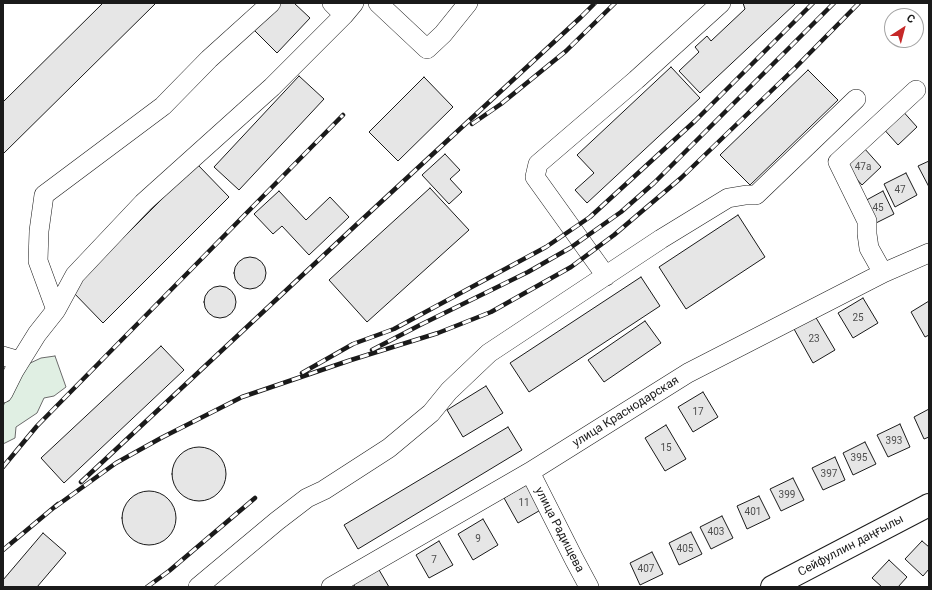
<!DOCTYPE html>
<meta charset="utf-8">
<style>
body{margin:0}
#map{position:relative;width:932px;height:590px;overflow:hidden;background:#fff;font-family:Roboto,sans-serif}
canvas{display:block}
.frame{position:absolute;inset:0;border:4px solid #1a1a1a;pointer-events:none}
.north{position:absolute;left:884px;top:8px;width:40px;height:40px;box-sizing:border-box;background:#fff;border:1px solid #a3a3a3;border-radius:50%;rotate:36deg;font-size:11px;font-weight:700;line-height:16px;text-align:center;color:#1a1a1a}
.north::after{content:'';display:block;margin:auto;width:14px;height:18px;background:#c62828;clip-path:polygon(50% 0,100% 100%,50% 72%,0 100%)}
</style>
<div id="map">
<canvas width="932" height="590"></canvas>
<div class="frame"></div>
<div class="north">С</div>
</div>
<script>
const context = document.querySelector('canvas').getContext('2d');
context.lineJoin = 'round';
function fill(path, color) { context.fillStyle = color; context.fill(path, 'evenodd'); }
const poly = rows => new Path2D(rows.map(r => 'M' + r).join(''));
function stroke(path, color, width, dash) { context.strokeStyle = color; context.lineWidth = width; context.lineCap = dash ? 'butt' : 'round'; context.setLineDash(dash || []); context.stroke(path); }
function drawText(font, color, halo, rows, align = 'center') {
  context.font = font + ' Roboto,sans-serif'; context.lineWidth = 3; context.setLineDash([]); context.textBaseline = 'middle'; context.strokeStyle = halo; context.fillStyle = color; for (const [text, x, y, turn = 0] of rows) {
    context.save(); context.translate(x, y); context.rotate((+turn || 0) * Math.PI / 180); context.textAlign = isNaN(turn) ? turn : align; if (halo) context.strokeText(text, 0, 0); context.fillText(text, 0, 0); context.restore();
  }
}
const green = poly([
 [55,356,66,387,54,396,44,398,37,413,16,427,15,438,3,444,3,406,26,365,41,358,55,356]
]);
const building = poly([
 [103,3,156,3,3,154,3,102,103,3],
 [280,3,294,3,310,18,277,53,254,30,280,3],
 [743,3,796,3,700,93,679,71,699,52,695,47,707,36,711,41,745,9,743,3],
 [671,67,700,98,587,203,575,190,594,173,577,155,671,67],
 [808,70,838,100,750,185,720,155,808,70],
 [299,76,324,99,239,190,214,167,299,76],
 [424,77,453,107,398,161,369,132,424,77],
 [900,108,917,127,898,145,881,126,900,108],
 [864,148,881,167,862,185,845,166,864,148],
 [445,154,460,170,450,179,462,192,449,204,422,175,445,154],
 [929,161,929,187,918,166,929,161],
 [197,164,229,197,103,323,71,290,197,164],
 [906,173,917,195,895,207,884,184,906,173],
 [430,188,469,230,367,322,329,280,430,188],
 [279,191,306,220,330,197,349,217,309,255,282,226,273,234,254,214,279,191],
 [883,191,894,214,872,225,861,203,883,191],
 [738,215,765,257,686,309,659,267,738,215],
 '234 273a16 16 0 1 1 32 0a16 16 0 1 1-32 0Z',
 [641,277,660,306,529,392,510,363,641,277],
 '204 302a16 16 0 1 1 32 0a16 16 0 1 1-32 0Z',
 [863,298,878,323,853,338,838,313,863,298],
 [929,301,929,335,925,337,911,312,929,301],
 [815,316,835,350,813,363,794,329,815,316],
 [645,321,661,343,604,382,588,360,645,321],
 [161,346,184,370,64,483,41,458,161,346],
 [486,386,503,413,463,437,447,410,486,386],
 [703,392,718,417,693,432,678,407,703,392],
 [929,409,929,437,924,439,914,417,929,409],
 [900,424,910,447,888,457,877,435,900,424],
 [666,425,686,459,665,471,645,438,666,425],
 [508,427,522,450,358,549,344,525,508,427],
 [865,442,876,464,853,475,843,453,865,442],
 '172 474a27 27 0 1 1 54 0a27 27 0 1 1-54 0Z',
 [835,457,845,480,823,490,812,468,835,457],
 [793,478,804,500,781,511,770,489,793,478],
 [529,483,544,508,518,523,504,498,529,483],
 '122 518a27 27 0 1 1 54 0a27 27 0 1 1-54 0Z',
 [759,496,770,518,747,529,737,506,759,496],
 [722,516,733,538,711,549,700,527,722,516],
 [483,519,498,545,473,560,458,534,483,519],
 [691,532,702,554,679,565,669,543,691,532],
 [43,533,66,553,37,587,3,587,3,580,43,533],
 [439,541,453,565,429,578,416,555,439,541],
 [922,541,929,547,929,569,923,576,905,559,922,541],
 [652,552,663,574,640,585,630,563,652,552],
 [889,560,907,577,898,587,882,587,872,578,889,560],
 [375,563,389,587,355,587,350,577,375,563]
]);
const minor = poly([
 [332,3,344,15,354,3],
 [378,3,427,49,443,34,468,3],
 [883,273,869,248,867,234,867,221,838,162,916,90],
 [606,276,535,177,538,164,636,80,721,3],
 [56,310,75,275,143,203,272,87,344,15],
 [3,356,20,361],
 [3,393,14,371,37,334,56,310,38,261,39,231,44,195,163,106,209,59,271,3],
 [530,472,574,559,589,587],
 [198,587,277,521,307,498,324,490,389,448,431,413,449,391,489,353,661,239,728,198,746,195,756,195,856,99],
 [331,587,530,472,688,373,883,273,929,253]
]);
const major = poly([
 [772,587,929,505]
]);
const rail = poly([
 [472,124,501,104,566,51,615,3],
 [372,350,420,325,528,272,570,248,621,212,654,183,834,3],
 [302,373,353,344,394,329,481,282,546,247,590,217,695,121,813,3],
 [3,467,37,426,343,115],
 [81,482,355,226,581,17,595,3],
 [55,507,116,463,161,438,242,397,351,360,438,333,491,312,571,267,614,235,681,178,795,68,859,3],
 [3,550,58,504],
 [147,587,169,571,255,498]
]);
const numberNames = [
 ["47а",863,167],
 ["47",900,190],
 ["45",878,208],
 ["25",858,318],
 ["23",814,339],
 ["17",698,412],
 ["393",894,441],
 ["15",666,448],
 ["395",859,458],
 ["397",829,474],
 ["399",787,495],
 ["11",524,503],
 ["401",753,512],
 ["403",716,532],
 ["9",478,539],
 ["405",685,549],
 ["7",434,560],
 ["407",646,569]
];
const streetNames = [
 ["улица Краснодарская",626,412,-32],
 ["улица Радищева",559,530,63],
 ["Сейфуллин даңғылы",851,546,-28]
];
fill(green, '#e0efe3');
stroke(green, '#6a6a6a', 1);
fill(building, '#e6e6e6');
stroke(building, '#1a1a1a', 1);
stroke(minor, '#1a1a1a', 20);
stroke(major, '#1a1a1a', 24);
stroke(minor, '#fff', 19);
stroke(major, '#fff', 22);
stroke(rail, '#1a1a1a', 4.5);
stroke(rail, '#fff', 3, [9]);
drawText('10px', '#4d4d4d', null, numberNames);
drawText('12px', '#1a1a1a', '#fff', streetNames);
</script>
